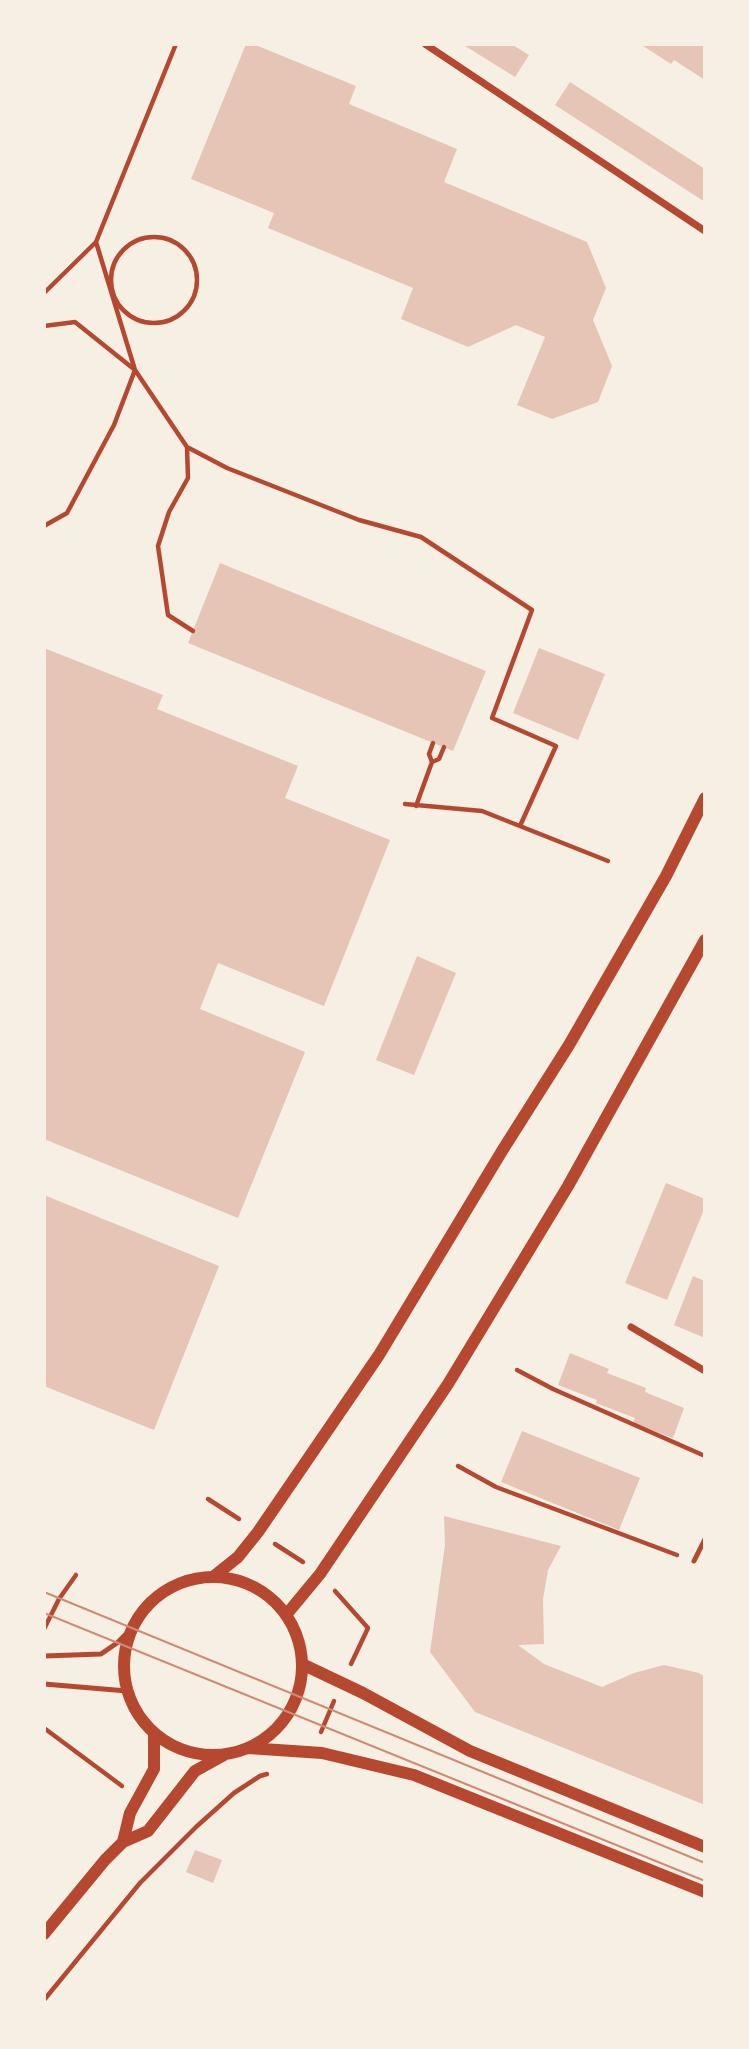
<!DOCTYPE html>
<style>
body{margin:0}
#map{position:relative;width:749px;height:2049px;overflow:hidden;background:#f6efe4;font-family:"IBM Plex Sans",sans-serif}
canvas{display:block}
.frame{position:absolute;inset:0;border:46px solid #f6efe4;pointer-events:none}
</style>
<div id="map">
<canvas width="749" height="2049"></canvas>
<div class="frame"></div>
</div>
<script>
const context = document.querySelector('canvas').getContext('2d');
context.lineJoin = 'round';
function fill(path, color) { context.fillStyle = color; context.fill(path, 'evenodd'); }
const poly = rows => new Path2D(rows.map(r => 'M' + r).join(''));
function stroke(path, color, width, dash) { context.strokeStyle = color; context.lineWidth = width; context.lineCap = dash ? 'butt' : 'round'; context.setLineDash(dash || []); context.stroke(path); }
const building = poly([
 [246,44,253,44,356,86,349,104,457,149,444,182,587,242,606,288,593,320,612,366,598,402,552,419,517,405,545,337,516,325,468,347,401,319,413,288,268,228,274,213,191,179],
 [462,44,511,44,529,55,515,77],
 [640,44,705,44,705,80,674,60,671,64],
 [570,82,705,169,705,202,555,105],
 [220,563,486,671,453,751,188,643],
 [44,648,163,695,157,709,298,766,285,798,390,840,324,1006,218,963,200,1009,305,1052,238,1218,44,1139],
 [539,648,605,674,578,740,513,713],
 [417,956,456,973,414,1075,376,1060],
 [666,1183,705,1199,705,1207,667,1300,625,1283],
 [44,1195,219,1266,154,1430,44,1386],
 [693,1276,705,1281,705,1338,674,1325],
 [570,1353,609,1369,607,1373,646,1388,645,1392,684,1408,673,1438,633,1423,635,1418,596,1403,597,1400,558,1385],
 [522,1431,640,1478,619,1530,501,1482],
 [444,1516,561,1546,548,1570,543,1599,544,1644,518,1645,544,1664,602,1687,634,1673,664,1665,699,1673,705,1677,705,1805,475,1712,430,1652,445,1545],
 [195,1850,222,1860,213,1883,186,1872]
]);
const path = poly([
 '111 280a43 43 0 1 1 86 0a43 43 0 1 1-86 0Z',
 [44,293,96,242,176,44],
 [44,326,75,322,135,370,187,447,188,478,169,512,158,546,168,615,193,631],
 [187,447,227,468,359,520,421,537,532,610,492,718,556,746,520,826],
 [44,526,67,513,114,425,135,370,96,242],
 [433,743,429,754,432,762,439,759,444,747],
 [405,804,482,811,608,861],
 [416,806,432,762],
 [517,1370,553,1389,705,1456],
 [458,1466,496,1487,677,1555],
 [208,1499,239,1519],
 [275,1544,303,1562],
 [335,1591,368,1628,351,1664],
 [44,1629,59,1599,76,1575],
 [44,1728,122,1786],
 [321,1732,334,1701],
 [44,2000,140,1883,196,1827,234,1793,260,1776,267,1774]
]);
const service = poly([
 [694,1561,705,1539],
 [44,1656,101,1654,117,1643,132,1628],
 [44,1684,127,1691]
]);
const minor = poly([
 [425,44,705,231],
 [631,1327,705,1371]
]);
const tertiary = poly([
 [213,1577,238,1557,258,1532,379,1355,502,1151,569,1045,666,876,705,798],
 '124 1666a89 89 0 1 1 178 0a89 89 0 1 1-178 0Z',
 [286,1615,320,1574,448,1384,568,1186,705,940],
 [302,1664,363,1693,470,1751,705,1847],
 [248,1748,322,1753,414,1775,705,1892],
 [123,1842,130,1813,154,1769,154,1733],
 [44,1934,105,1860,123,1842,148,1831,195,1771,224,1755]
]);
const tram = poly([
 [44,1592,705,1863],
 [44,1613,705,1881]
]);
fill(building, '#e6c5b7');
stroke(path, '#b5482f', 4.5);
stroke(service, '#b5482f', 5);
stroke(minor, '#b5482f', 7);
stroke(tertiary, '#b5482f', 12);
stroke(tram, '#cf8b77', 2);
</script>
